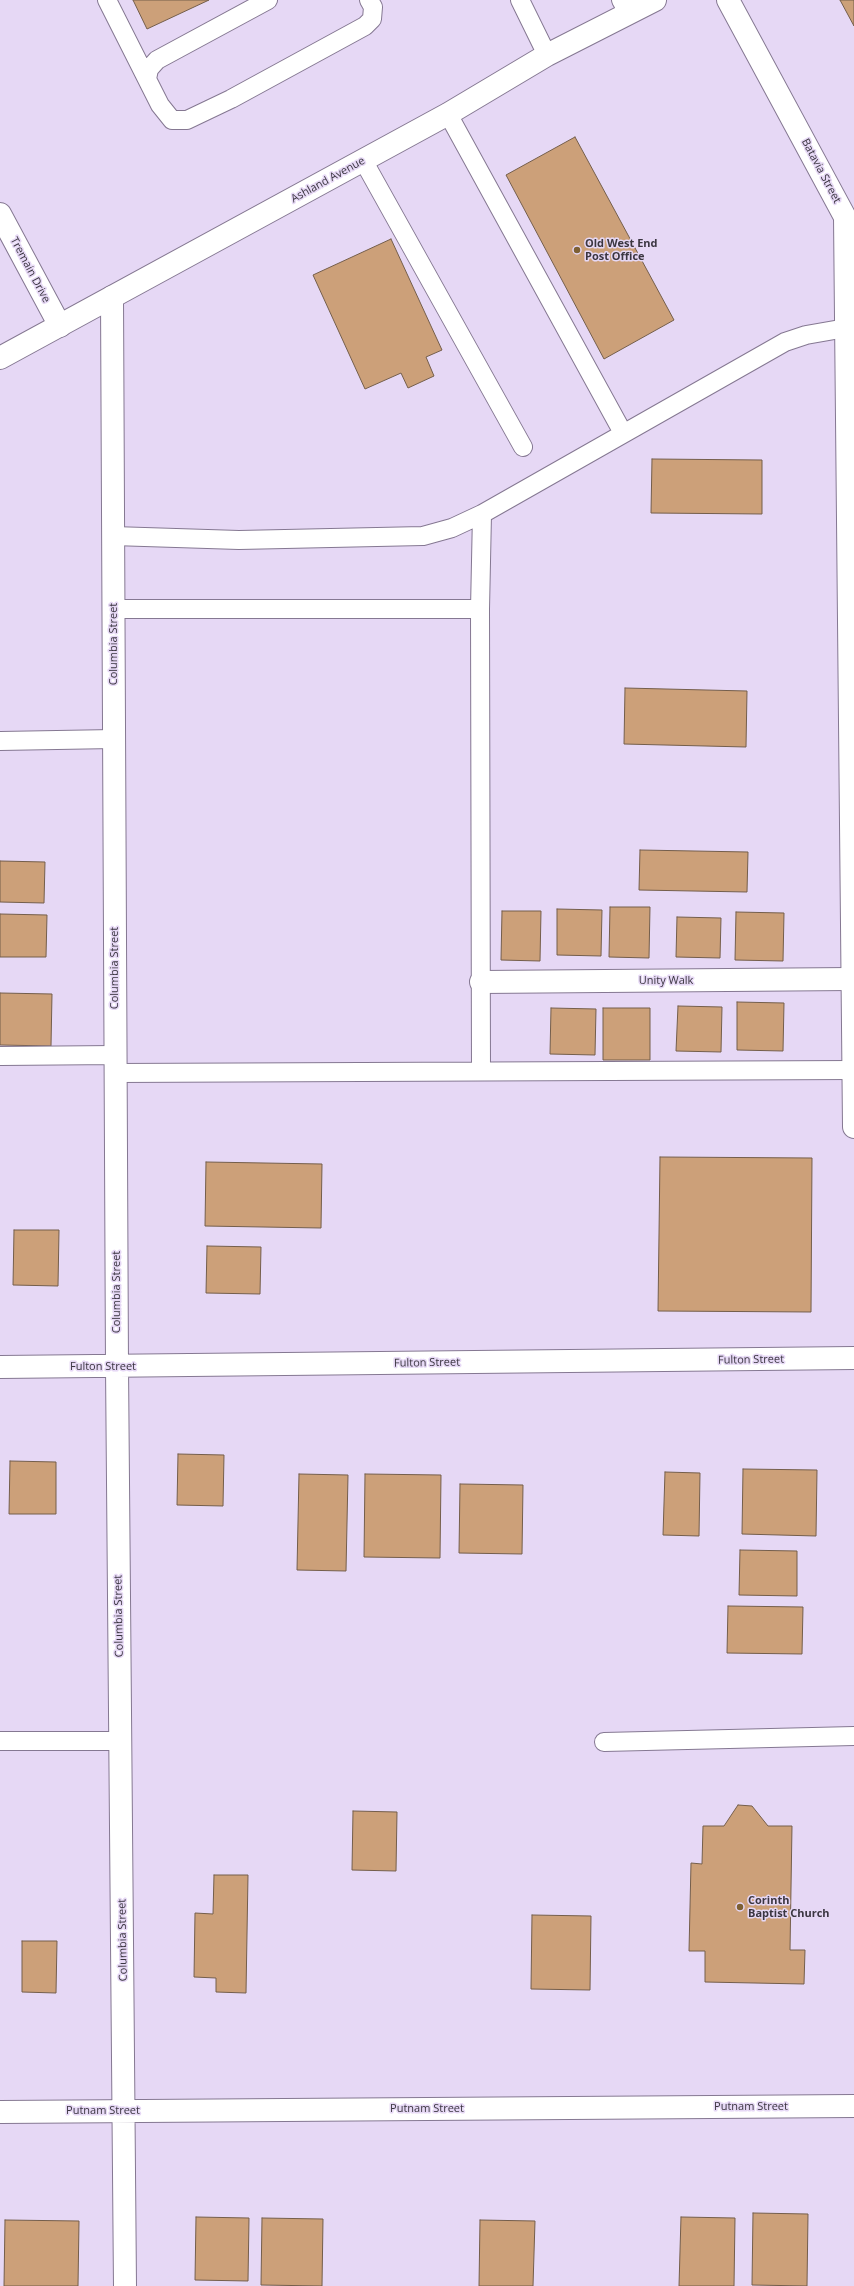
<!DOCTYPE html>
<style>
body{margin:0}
canvas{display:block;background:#e6d8f5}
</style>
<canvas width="854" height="2286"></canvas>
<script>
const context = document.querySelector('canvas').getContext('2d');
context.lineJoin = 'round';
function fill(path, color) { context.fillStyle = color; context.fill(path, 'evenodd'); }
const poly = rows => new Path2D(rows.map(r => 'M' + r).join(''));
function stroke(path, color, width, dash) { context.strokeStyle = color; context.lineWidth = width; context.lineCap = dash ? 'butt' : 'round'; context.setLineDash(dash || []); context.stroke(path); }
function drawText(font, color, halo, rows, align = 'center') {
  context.font = font + ' "Open Sans",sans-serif'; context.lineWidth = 3; context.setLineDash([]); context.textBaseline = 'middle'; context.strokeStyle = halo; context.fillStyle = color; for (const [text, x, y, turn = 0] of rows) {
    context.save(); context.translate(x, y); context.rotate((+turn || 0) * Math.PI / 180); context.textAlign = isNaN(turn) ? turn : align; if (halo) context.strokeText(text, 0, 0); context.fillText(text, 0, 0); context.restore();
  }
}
const building = poly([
 [133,0,209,0,147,29,133,0],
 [840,0,854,0,854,26,840,0],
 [575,137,674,320,604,359,506,175,575,137],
 [391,239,442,350,426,357,434,376,408,388,401,373,365,389,313,275,391,239],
 [652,459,762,460,762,514,651,513,652,459],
 [625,688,747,691,746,747,624,744,625,688],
 [640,850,748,852,747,892,639,890,640,850],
 [0,861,45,862,44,903,0,902,0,861],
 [610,907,650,907,649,958,609,957,610,907],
 [557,909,602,910,601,956,557,955,557,909],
 [502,911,541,911,540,961,501,960,502,911],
 [736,912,784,913,783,961,735,960,736,912],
 [0,914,47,915,46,957,0,957,0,914],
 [677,917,721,918,720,958,676,957,677,917],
 [0,993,52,994,51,1046,0,1045,0,993],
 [737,1002,784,1003,783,1051,737,1050,737,1002],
 [678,1006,722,1007,721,1052,676,1051,678,1006],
 [551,1008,596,1009,595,1055,550,1054,551,1008],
 [603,1008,650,1008,650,1060,603,1060,603,1008],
 [660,1157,812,1158,811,1312,658,1311,660,1157],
 [206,1162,322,1164,321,1228,205,1226,206,1162],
 [14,1230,59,1230,58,1286,13,1285,14,1230],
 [207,1246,261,1247,260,1294,206,1293,207,1246],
 [178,1454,224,1455,223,1506,177,1505,178,1454],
 [10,1461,56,1462,56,1514,9,1514,10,1461],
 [743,1469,817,1470,816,1536,742,1534,743,1469],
 [665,1472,700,1473,699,1536,663,1535,665,1472],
 [299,1474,348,1475,346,1571,297,1570,299,1474],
 [365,1474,441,1475,440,1558,364,1557,365,1474],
 [460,1484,523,1485,522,1554,459,1553,460,1484],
 [740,1550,797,1551,797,1596,739,1595,740,1550],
 [728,1606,803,1607,802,1654,727,1653,728,1606],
 [738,1805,752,1806,768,1826,792,1826,790,1950,805,1950,804,1984,705,1982,705,1951,689,1951,691,1863,702,1864,703,1826,724,1826,738,1805],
 [353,1811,397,1812,396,1871,352,1870,353,1811],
 [214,1875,248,1875,246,1993,216,1992,216,1978,194,1977,195,1913,213,1914,214,1875],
 [532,1915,591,1916,590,1990,531,1989,532,1915],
 [22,1941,57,1941,56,1993,22,1992,22,1941],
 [753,2213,808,2214,807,2286,752,2285,753,2213],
 [196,2217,249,2218,248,2281,195,2280,196,2217],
 [681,2217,735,2218,734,2286,679,2286,681,2217],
 [262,2218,323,2219,322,2286,261,2285,262,2218],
 [5,2220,79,2221,78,2286,4,2286,5,2220],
 [480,2220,535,2221,533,2286,479,2286,480,2220]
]);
const service = poly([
 [107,0,160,105,172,120,187,120,231,99,365,26,372,19,373,7,369,0],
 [520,0,547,55],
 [621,0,629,14],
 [147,79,149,69,157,60,268,0],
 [448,114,623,433],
 [363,160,523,447],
 [113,536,239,540,423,536,452,528,482,514,785,342,806,335,846,328],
 [114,609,480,609,481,1071],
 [480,609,482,514],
 [0,741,114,739],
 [0,1056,116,1055],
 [116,1073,854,1070],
 [0,1741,121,1741],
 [604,1742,854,1736]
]);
const pedestrian = poly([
 [481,982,851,979]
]);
const minor = poly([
 [728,0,845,217,854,1127],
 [0,214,60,326],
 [112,297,117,1367,125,2286],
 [0,1367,854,1358],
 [0,2112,854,2106]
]);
const tertiary = poly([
 [0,358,448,114,547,55,655,0]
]);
const markers = [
 [577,250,4,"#7d6033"],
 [740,1907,4,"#7d6033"]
];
const streetNames = [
 ["Batavia Street",821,171,62],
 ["Ashland Avenue",328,180,-29],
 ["Tremain Drive",30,270,62],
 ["Columbia Street",114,644,-90],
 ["Columbia Street",115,968,-90],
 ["Unity Walk",666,981],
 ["Columbia Street",117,1292,-90],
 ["Fulton Street",751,1360,-1],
 ["Fulton Street",427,1363,-1],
 ["Fulton Street",103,1367],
 ["Columbia Street",119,1616,-91],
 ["Columbia Street",123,1940,-91],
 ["Putnam Street",751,2107],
 ["Putnam Street",427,2109],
 ["Putnam Street",103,2111]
];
const poiNames = [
 ["Old West End",585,244],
 ["Post Office",585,257],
 ["Corinth",748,1901],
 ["Baptist Church",748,1914]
];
fill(building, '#cca079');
stroke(building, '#745e4b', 1);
stroke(service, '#857892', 20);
stroke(pedestrian, '#857892', 24);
stroke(minor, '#857892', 24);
stroke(tertiary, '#857892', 24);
stroke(service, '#fff', 18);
stroke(pedestrian, '#fff', 22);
stroke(minor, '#fff', 22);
stroke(tertiary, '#fff', 22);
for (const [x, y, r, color] of markers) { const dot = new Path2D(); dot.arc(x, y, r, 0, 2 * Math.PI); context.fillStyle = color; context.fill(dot); stroke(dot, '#e6d8f5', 1.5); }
drawText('11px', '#3b3641', '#e6d8f5', streetNames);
drawText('bold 11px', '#3b3641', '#e6d8f5', poiNames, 'left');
</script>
